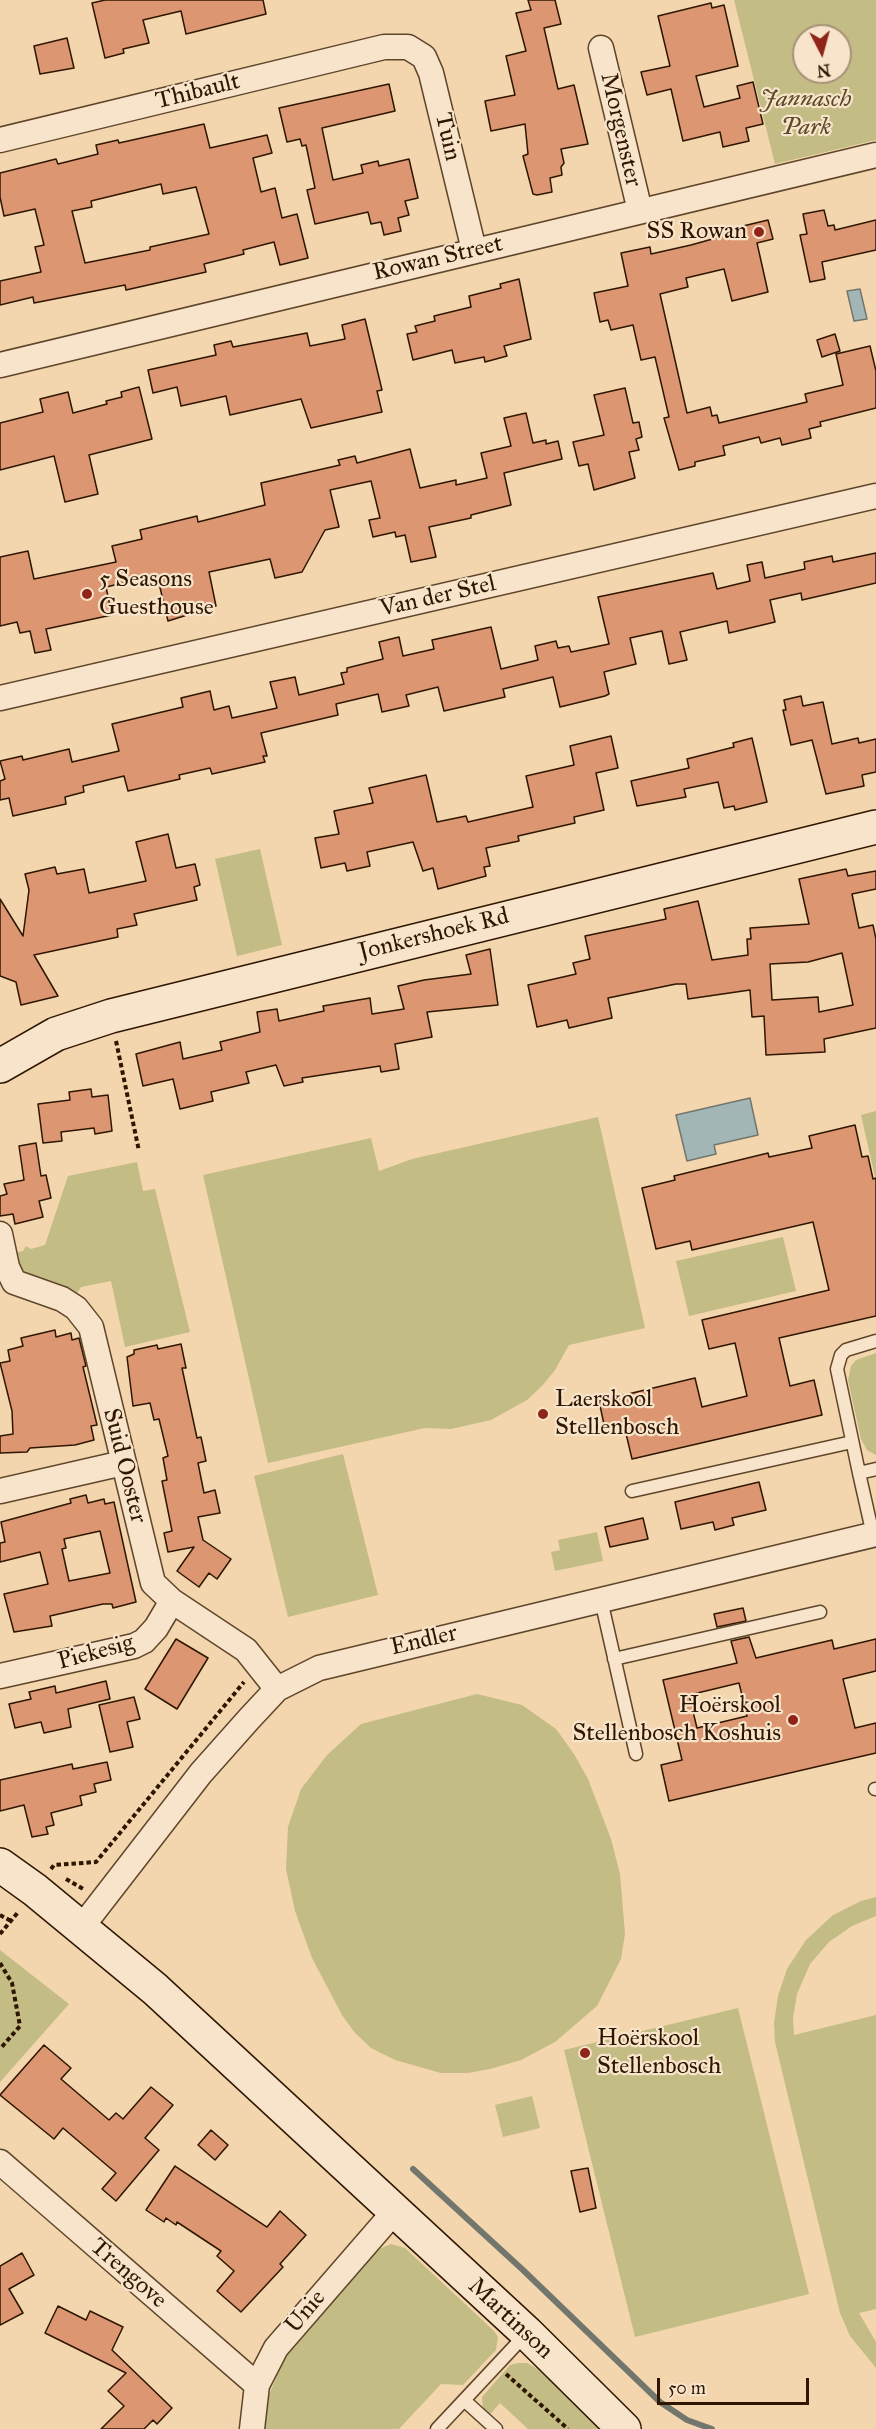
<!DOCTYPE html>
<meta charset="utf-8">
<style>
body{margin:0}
#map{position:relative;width:876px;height:2429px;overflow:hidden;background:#f3d6ad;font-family:"IM FELL Great Primer",serif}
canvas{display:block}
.north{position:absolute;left:792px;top:24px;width:60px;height:60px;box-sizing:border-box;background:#f7e4ca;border:2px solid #a79279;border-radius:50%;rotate:174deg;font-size:16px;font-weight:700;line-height:24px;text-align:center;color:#2e1600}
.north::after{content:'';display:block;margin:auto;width:21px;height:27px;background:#8f2418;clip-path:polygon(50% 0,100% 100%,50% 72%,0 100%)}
.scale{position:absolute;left:657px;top:2378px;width:152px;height:27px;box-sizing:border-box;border:3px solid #2e1600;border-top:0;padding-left:8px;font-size:18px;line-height:21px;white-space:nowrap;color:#2e1600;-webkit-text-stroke:4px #f7e4ca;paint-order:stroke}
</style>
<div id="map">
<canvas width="876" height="2429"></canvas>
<div class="north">N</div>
<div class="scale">50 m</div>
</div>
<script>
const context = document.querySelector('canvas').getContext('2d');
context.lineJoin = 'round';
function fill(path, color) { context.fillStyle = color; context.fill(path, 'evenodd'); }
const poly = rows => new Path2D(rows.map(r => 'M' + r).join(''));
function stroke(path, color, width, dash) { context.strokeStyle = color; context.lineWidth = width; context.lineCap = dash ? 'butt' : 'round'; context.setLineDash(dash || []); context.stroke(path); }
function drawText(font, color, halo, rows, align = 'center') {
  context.font = font + ' "IM FELL Great Primer",serif'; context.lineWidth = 4.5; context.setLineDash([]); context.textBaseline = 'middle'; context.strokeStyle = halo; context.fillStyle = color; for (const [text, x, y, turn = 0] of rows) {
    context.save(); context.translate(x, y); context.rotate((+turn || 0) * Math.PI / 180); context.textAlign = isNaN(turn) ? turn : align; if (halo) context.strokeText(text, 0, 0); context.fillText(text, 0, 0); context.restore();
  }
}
const green = poly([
 [734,0,876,0,876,140,775,164],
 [804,36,840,36,840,72,804,72],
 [260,849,282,945,237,956,215,859],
 [876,1111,876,1177,875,1177,861,1115],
 [598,1117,645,1328,569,1345,555,1370,542,1386,527,1400,491,1420,451,1429,425,1428,268,1463,203,1175,371,1138,379,1171,412,1159],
 [137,1162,143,1191,155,1189,190,1332,125,1347,111,1281,81,1287,75,1296,20,1272,15,1253,23,1251,26,1246,31,1249,45,1245,68,1176],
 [783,1237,796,1291,689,1316,676,1261],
 [876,1353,876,1455,867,1450,861,1439,848,1380,851,1366,856,1360],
 [343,1454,378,1595,288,1617,254,1476],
 [597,1532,603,1561,555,1571,551,1552,560,1550,558,1540],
 [477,1694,522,1705,556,1729,574,1754,588,1779,611,1839,620,1874,625,1934,621,1959,597,2006,555,2042,521,2060,490,2069,468,2073,441,2073,395,2060,371,2048,355,2033,342,2015,312,1958,295,1911,286,1869,288,1827,301,1789,327,1755,361,1724],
 [876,1897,876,1916,852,1926,829,1942,810,1964,797,1994,793,2018,794,2035,876,2015,876,2309,859,2313,876,2342,876,2368,850,2336,840,2313,775,2042,774,2023,778,1996,787,1969,806,1940,833,1915,861,1901],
 [0,1950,69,2004,0,2082],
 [738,2008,809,2294,635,2337,564,2050],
 [532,2096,540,2128,503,2137,495,2105],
 [391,2244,405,2248,493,2330,498,2337,496,2350,463,2385,441,2384,399,2429,265,2429,266,2402,284,2359,374,2251],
 [518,2363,527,2363,536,2368,602,2429,528,2429,500,2403,488,2417,483,2411,482,2397,510,2365]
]);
const water = poly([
 [860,289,867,319,854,321,847,291,860,289],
 [750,1098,758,1135,714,1145,716,1154,687,1161,676,1115,750,1098]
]);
const stream = poly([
 [413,2169,523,2270,660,2402,687,2420,712,2429]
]);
const building = poly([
 [105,0,263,0,266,14,186,34,181,11,143,20,149,43,123,49,124,53,105,58,92,3,105,0],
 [528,0,555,0,561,24,544,28,558,89,574,85,588,144,561,149,564,163,561,167,562,175,550,178,552,192,537,195,533,194,523,156,528,154,525,124,491,131,485,101,515,95,506,56,526,51,516,13,531,10,528,0],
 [711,3,712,8,724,5,738,66,696,76,704,107,740,98,737,86,753,82,763,124,746,128,749,141,723,147,720,132,683,141,671,89,647,95,641,72,670,66,658,16,711,3],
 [67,38,74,68,40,74,34,46,67,38],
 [389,84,395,111,322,128,333,180,363,173,361,165,378,161,379,166,409,159,418,198,405,201,409,215,398,218,401,231,384,235,381,222,371,224,368,212,315,224,307,190,315,188,306,145,302,146,300,139,287,142,279,108,389,84],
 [204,124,210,148,267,135,272,153,253,158,261,192,275,188,282,218,297,214,308,258,280,265,274,242,243,250,244,254,204,264,206,272,126,290,125,285,34,303,33,297,0,305,0,281,41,272,35,247,44,245,35,209,4,216,0,197,0,173,56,159,58,164,98,154,96,145,118,140,119,143,204,124],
 [161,184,163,194,196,187,209,234,150,247,150,250,85,263,72,211,92,207,91,201,161,184],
 [824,210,828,226,834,225,835,230,876,220,876,250,822,262,825,279,810,282,800,235,807,234,803,214,824,210],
 [768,220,773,239,757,243,768,292,732,301,724,269,686,278,688,287,660,294,687,413,710,407,712,416,717,415,719,423,807,402,805,394,843,385,836,354,870,346,876,371,876,408,820,422,821,426,809,429,811,438,782,445,780,438,761,443,759,437,723,446,725,455,695,462,695,466,679,470,664,418,669,417,655,357,641,360,633,325,611,330,608,320,600,322,594,293,628,286,621,253,650,247,651,254,691,245,716,238,714,233,768,220],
 [519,279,531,339,504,346,507,356,485,362,484,357,455,363,452,350,413,360,407,334,417,332,415,326,435,321,434,316,471,307,469,296,501,288,500,284,519,279],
 [365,319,382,390,377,391,382,412,311,428,301,399,230,415,226,396,181,406,177,387,153,393,148,370,216,355,214,345,231,341,233,347,307,333,310,346,345,339,342,325,365,319],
 [835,334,840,351,822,357,817,340,835,334],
 [139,387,152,439,89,455,98,494,65,502,54,456,0,470,0,423,43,412,40,399,68,392,73,413,107,404,106,401,122,397,121,392,139,387],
 [625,388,633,423,639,422,642,437,636,439,639,450,629,452,635,478,594,490,588,464,579,466,573,442,604,435,594,395,625,388],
 [526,413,533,443,546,440,546,444,558,441,562,459,504,473,511,505,471,515,471,518,429,527,436,557,411,562,405,535,396,537,395,532,373,537,369,520,380,518,371,481,330,490,339,527,325,530,302,572,275,578,270,559,209,572,216,606,168,621,157,575,106,587,112,615,46,629,51,650,35,653,30,631,20,633,17,622,0,626,0,557,28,551,34,579,116,562,112,546,142,539,140,530,197,516,198,522,265,505,261,483,340,465,338,460,355,456,357,463,410,449,420,488,456,480,456,485,487,478,481,453,511,446,504,418,526,413],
 [876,553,876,583,802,600,801,593,770,600,775,622,729,633,727,621,680,632,687,660,669,664,662,631,630,638,636,664,604,672,609,694,605,696,560,707,553,677,503,689,505,697,444,711,438,687,406,695,409,706,382,712,378,694,336,704,338,715,261,733,267,756,263,756,265,762,212,774,210,768,179,775,180,779,128,791,124,776,83,786,84,792,65,797,66,804,13,816,9,798,0,800,0,781,5,779,0,761,22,756,23,760,69,749,72,762,119,751,112,724,183,707,181,698,210,691,214,710,229,706,232,718,277,708,270,682,295,677,299,695,344,684,341,673,347,672,347,668,383,659,379,642,399,637,403,656,434,649,432,640,491,627,501,669,538,660,535,646,556,641,558,648,569,646,571,652,609,644,598,597,713,573,717,589,750,581,747,565,762,562,765,578,805,569,804,562,832,556,833,562,876,553],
 [801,696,803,706,823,702,832,744,858,738,859,743,876,739,876,772,862,775,864,786,826,794,812,740,791,745,783,710,786,710,784,700,801,696],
 [611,736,618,768,596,773,604,810,574,817,575,823,518,836,519,841,486,848,490,866,484,867,486,876,438,889,433,868,423,871,413,842,367,852,370,866,347,871,345,863,321,868,315,838,339,834,334,811,373,803,369,788,426,775,437,822,466,816,468,822,533,807,526,776,574,765,570,746,611,736],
 [752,738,767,802,735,810,734,806,724,808,718,782,684,789,686,797,637,806,631,781,689,768,687,759,734,747,733,743,752,738],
 [168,834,176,868,195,864,200,885,194,887,197,900,134,914,137,925,117,929,118,937,34,955,58,996,21,1005,16,982,0,976,0,899,23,936,29,890,25,874,55,867,57,874,84,869,89,893,146,881,136,842,168,834],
 [846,869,848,876,876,871,876,889,852,894,859,928,873,925,876,939,876,1028,824,1039,825,1052,766,1055,764,1016,752,1017,750,990,688,999,686,984,676,984,608,998,612,1018,569,1028,567,1020,537,1027,528,985,576,974,573,963,590,959,585,936,666,919,664,909,698,901,712,960,748,955,747,939,751,939,750,928,809,924,799,879,846,869],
 [842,953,853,1005,819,1012,818,997,772,1000,770,964,808,962,842,953],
 [490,949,498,1005,427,1012,432,1037,395,1044,399,1069,381,1072,380,1066,302,1078,303,1082,284,1086,276,1065,246,1072,249,1083,211,1092,213,1101,180,1109,173,1079,143,1086,136,1054,180,1042,183,1059,222,1050,220,1042,260,1032,257,1012,277,1009,279,1021,324,1011,323,1006,370,998,372,1014,404,1009,398,986,424,980,471,974,466,955,490,949],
 [91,1089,92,1097,108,1095,112,1131,95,1134,94,1128,61,1132,62,1141,43,1143,38,1104,70,1100,69,1092,91,1089],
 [855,1125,862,1157,868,1156,873,1179,876,1178,876,1316,779,1338,790,1386,814,1380,822,1415,632,1459,624,1425,605,1429,599,1401,695,1378,702,1407,747,1396,735,1343,709,1349,702,1320,829,1290,813,1222,692,1250,690,1241,656,1249,642,1188,675,1180,674,1176,768,1153,769,1157,812,1148,809,1136,855,1125],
 [36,1143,41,1176,46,1175,51,1198,39,1201,43,1217,15,1224,13,1214,0,1216,0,1196,7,1194,4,1184,24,1180,19,1146,36,1143],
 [55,1330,56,1337,71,1333,72,1340,79,1338,86,1366,83,1367,97,1425,91,1426,94,1440,75,1445,30,1448,27,1452,0,1453,0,1436,13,1434,12,1411,0,1363,10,1361,8,1350,23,1346,21,1338,55,1330],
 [181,1344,186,1368,182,1368,197,1438,201,1437,206,1461,198,1463,204,1493,215,1490,220,1513,198,1517,203,1540,231,1559,217,1579,209,1573,199,1587,177,1571,194,1547,168,1552,164,1533,172,1531,162,1481,167,1480,163,1458,168,1456,159,1419,154,1420,150,1403,133,1406,127,1357,134,1354,134,1350,157,1345,158,1349,181,1344],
 [759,1482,766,1510,732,1518,734,1525,715,1530,713,1522,681,1529,675,1502,759,1482],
 [86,1495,88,1503,104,1499,105,1504,114,1502,136,1602,113,1608,112,1604,103,1604,50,1616,52,1626,14,1632,4,1594,48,1584,40,1552,0,1562,0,1543,5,1542,1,1522,71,1503,70,1499,86,1495],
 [100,1531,110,1573,69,1581,62,1549,66,1548,64,1539,100,1531],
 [643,1518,648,1539,610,1547,605,1527,643,1518],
 [743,1608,746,1621,717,1627,714,1614,743,1608],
 [749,1637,756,1658,832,1640,834,1649,876,1639,876,1671,843,1679,855,1728,876,1723,876,1753,669,1801,661,1765,682,1760,663,1680,737,1663,731,1641,749,1637],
 [739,1683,747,1716,697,1728,689,1695,739,1683],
 [176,1639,208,1658,177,1709,145,1689,176,1639],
 [106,1681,110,1699,68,1709,71,1727,44,1733,41,1722,15,1728,9,1704,31,1699,29,1692,55,1686,56,1693,106,1681],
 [134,1697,140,1719,127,1722,133,1747,110,1752,99,1705,134,1697],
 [107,1762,111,1780,94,1784,96,1792,80,1796,82,1805,51,1813,54,1825,46,1827,48,1834,32,1837,24,1805,0,1811,0,1780,72,1764,73,1769,107,1762],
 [44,2045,71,2068,61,2079,109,2120,116,2113,123,2119,151,2087,173,2105,145,2138,159,2150,116,2201,102,2189,116,2173,63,2128,54,2139,0,2095,44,2045],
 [211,2130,228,2145,215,2160,198,2145,211,2130],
 [175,2166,267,2227,280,2211,306,2235,280,2264,283,2267,241,2312,217,2291,234,2271,217,2256,221,2251,177,2222,176,2225,166,2218,164,2222,146,2210,175,2166],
 [588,2168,596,2208,580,2212,571,2171,588,2168],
 [22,2253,34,2275,9,2289,23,2313,0,2325,0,2266,22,2253],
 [58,2306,86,2320,90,2311,123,2327,112,2350,172,2408,157,2424,153,2420,144,2429,101,2429,124,2406,108,2391,126,2373,45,2333,58,2306]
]);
const path = poly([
 [116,1041,139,1151],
 [51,1869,54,1865,96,1862,244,1682],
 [66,1879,85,1890],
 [0,1915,11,1921],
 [0,1934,19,1911],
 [0,1963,12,1983,20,2026,0,2049],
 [506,2374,568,2429]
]);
const lane = poly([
 [876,1341,846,1350,841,1355,837,1369,859,1473,876,1469],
 [859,1473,873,1535],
 [632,1491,852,1442],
 [601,1600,636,1754],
 [614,1659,820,1612],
 [875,1789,876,1789],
 [465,2401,496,2429],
 [437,2429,526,2334]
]);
const street = poly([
 [601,48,640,211],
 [0,140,384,47,408,47,424,57,431,73,474,250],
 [0,365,876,155],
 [0,698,876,496],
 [0,1234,7,1267,14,1282,62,1299,76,1308,91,1327,153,1583,172,1601,246,1650,277,1689],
 [0,1491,123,1463],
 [0,1676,134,1646,144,1641,156,1628,172,1601],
 [81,1928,201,1773,249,1719,277,1689,319,1668,876,1534],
 [0,2162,257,2385],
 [252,2429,257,2385,276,2348,394,2212]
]);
const secondary = poly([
 [0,1066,56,1034,111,1016,876,827],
 [0,1865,35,1890,155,1989,527,2333,624,2429]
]);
const markers = [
 [759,232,6,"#8f2418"],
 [87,594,6,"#8f2418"],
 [543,1414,6,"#8f2418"],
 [793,1720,6,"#8f2418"],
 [585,2053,6,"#8f2418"]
];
const streetNames = [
 ["Thibault",198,92,-14],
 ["Morgenster",620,130,77],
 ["Tuin",447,137,77],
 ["Rowan Street",438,259,-13],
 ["Van der Stel",438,597,-13],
 ["Jonkershoek Rd",434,935,-14],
 ["Suid Ooster",124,1466,76],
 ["Endler",424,1641,-13],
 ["Piekesig",96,1653,-15],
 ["Trengove",128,2274,41],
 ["Unie",306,2312,-50],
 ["Martinson",510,2319,43]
];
const parkNames = [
 ["Jannasch",806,100],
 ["Park",806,128]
];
const poiNames = [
 ["SS Rowan",747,232,"right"],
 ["5 Seasons",99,580],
 ["Guesthouse",99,608],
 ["Laerskool",555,1400],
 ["Stellenbosch",555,1428],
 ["Hoërskool",781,1706,"right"],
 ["Stellenbosch Koshuis",781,1734,"right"],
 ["Hoërskool",597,2039],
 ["Stellenbosch",597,2067]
];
fill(green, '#c3bc84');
fill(water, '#a1b6b5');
stroke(water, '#73766d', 1.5);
stroke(stream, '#73766d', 6);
fill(building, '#dc9671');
stroke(building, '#2e1600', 1.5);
stroke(lane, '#5f462b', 15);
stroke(street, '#5f462b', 27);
stroke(secondary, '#2e1600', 36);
stroke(path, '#2e1600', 4, [4.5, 3]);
stroke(lane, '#f7e4ca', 12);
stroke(street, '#f7e4ca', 24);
stroke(secondary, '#f7e4ca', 33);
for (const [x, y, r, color] of markers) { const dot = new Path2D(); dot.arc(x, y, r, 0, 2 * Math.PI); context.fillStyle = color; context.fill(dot); stroke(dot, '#f7e4ca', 2); }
drawText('24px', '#2e1600', '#f7e4ca', streetNames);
drawText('italic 24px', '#5b4828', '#f7e4ca', parkNames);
drawText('24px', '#2e1600', '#f7e4ca', poiNames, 'left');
</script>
